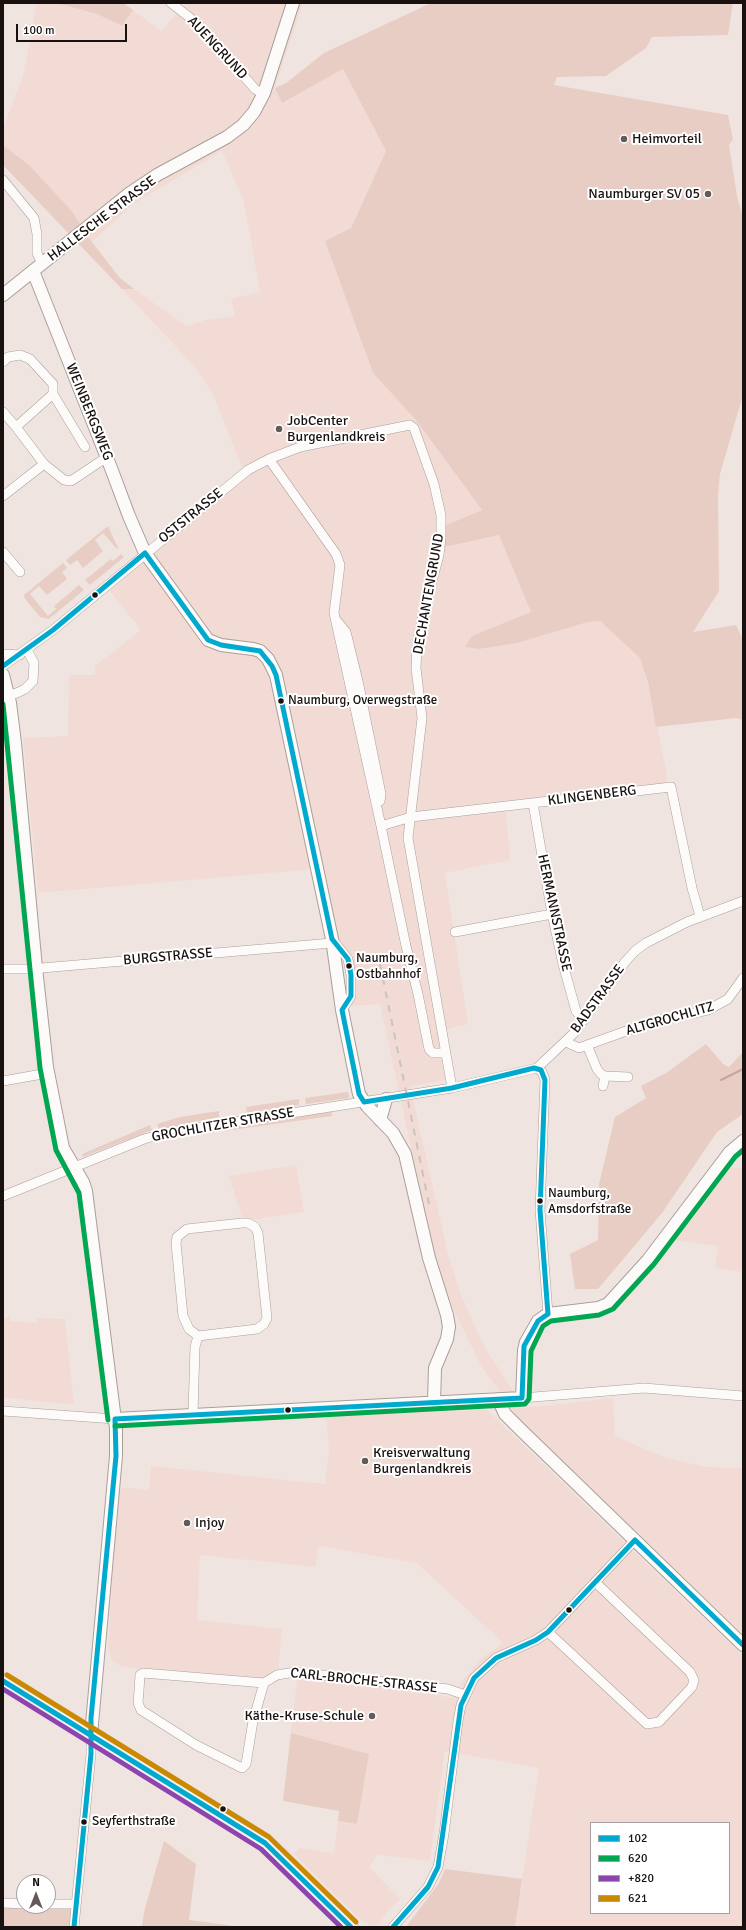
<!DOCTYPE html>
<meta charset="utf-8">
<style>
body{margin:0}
#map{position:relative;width:746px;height:1930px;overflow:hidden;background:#f0e4e0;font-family:Signika,sans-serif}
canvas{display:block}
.frame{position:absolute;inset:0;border:4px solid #18110f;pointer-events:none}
.legend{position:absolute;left:590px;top:1822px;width:140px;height:92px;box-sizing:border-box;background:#fff;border:1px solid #a3a09f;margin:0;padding:5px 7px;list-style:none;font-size:12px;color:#18110f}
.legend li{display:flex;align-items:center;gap:8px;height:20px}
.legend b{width:20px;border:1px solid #a3a09f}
.north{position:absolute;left:16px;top:1874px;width:40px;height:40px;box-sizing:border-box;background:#fff;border:1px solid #a3a09f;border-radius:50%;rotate:0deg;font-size:11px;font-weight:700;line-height:16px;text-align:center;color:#18110f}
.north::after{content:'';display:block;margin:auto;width:14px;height:18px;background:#645b58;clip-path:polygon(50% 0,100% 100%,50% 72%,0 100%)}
.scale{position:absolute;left:16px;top:24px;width:111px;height:18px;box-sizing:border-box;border:2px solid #18110f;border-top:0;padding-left:5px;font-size:12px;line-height:14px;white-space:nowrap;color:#18110f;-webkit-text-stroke:3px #fff;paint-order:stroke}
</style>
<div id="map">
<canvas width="746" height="1930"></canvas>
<div class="frame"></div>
<ul class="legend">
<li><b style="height:5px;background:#00a9ce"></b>102</li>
<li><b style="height:5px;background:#00a651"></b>620</li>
<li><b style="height:5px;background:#8e44ad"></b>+820</li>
<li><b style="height:5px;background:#ca8803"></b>621</li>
</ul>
<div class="north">N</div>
<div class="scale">100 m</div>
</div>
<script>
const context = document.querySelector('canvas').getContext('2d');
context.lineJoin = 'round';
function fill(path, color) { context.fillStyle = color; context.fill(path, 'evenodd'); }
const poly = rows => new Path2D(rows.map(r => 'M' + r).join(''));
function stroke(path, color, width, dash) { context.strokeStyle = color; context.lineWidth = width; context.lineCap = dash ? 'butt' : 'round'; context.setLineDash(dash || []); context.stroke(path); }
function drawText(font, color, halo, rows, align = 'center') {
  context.font = font + ' Signika,sans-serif'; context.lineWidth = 4; context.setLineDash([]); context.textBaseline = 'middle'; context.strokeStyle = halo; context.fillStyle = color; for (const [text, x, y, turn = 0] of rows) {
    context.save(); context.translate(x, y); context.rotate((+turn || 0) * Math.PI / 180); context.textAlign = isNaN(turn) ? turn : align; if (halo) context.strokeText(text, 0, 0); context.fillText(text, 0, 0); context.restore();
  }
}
const built = poly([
 [37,3,56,3,97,14,122,26,133,10,161,31,186,3,303,3,275,88,282,103,343,69,386,151,351,228,325,241,373,373,416,420,482,510,444,526,445,546,499,535,532,612,472,636,479,649,517,643,588,622,600,621,640,658,645,670,668,779,662,785,506,810,510,860,445,873,468,1024,438,1031,445,1080,410,1086,448,1254,461,1295,484,1346,524,1408,613,1398,615,1436,663,1457,706,1467,743,1468,743,1639,542,1445,517,1416,481,1366,449,1300,435,1259,380,1004,351,1006,344,962,321,866,306,870,38,893,23,738,68,736,69,675,95,675,95,666,141,630,106,586,244,473,213,394,195,367,122,289,134,289,186,326,205,320,235,316,231,299,260,292,244,202,222,151,133,204,92,242,71,210,29,165,3,145,3,129,23,76],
 [296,1165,304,1212,243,1221,229,1176],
 [725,1167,743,1168,743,1272,715,1268,718,1246,674,1240],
 [10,1317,10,1321,37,1323,37,1318,65,1319,74,1405,3,1397,3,1318],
 [487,1410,743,1656,743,1927,515,1927,539,1768,445,1751,430,1861,377,1855,369,1867,400,1899,387,1912,379,1924,370,1925,357,1917,294,1854,300,1848,334,1853,338,1821,357,1824,369,1754,291,1733,298,1671,453,1698,464,1679,481,1659,503,1643,417,1563,318,1546,316,1567,200,1555,197,1620,282,1629,278,1670,260,1680,122,1667,112,1660,108,1647,117,1487,149,1490,151,1466,325,1484,329,1449,326,1416],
 [591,1823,729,1823,729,1913,591,1913]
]);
const green = poly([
 [56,3,123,3,133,10,122,26,97,14],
 [431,3,733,3,728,35,652,37,646,48,606,76,557,77,554,85,728,115,733,139,729,145,737,196,743,217,743,395,720,474,718,494,719,591,693,632,736,625,743,640,743,720,736,718,656,727,648,682,640,658,600,621,588,622,517,643,479,649,465,647,472,636,531,612,499,535,444,547,444,526,482,510,416,420,373,373,325,241,351,228,386,151,343,69,282,103,275,88,286,83,324,53],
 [3,145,29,165,71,210,92,242,119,277,134,289,122,289,3,165],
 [108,526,118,548,117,549,103,533,95,540,103,551,83,568,77,560,70,565,66,560],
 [121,554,124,557,90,585,85,580,111,559,113,561],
 [63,563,67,568,62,572,67,579,47,595,39,586,30,594,48,616,56,609,54,606,79,585,84,590,49,619,40,617,25,599,24,595],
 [706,1044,723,1064,729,1067,743,1052,743,1114,717,1132,662,1213,598,1289,575,1289,570,1254,598,1240,599,1184,615,1117,646,1098,641,1086,666,1073],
 [348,1092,349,1098,306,1104,305,1098],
 [299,1099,299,1105,247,1113,246,1107],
 [219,1111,219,1117,159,1129,157,1124,180,1117],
 [332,1112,332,1116,209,1133,208,1129],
 [150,1125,152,1130,83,1157,82,1154],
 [291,1733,369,1754,357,1824,338,1821,339,1811,283,1801],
 [164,1841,196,1864,189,1920,242,1927,142,1927,144,1912],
 [445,1869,522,1879,515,1927,406,1927,439,1883],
 [3,1908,71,1908,69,1927,3,1927]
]);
const stream = poly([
 [721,1080,743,1069]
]);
const street = poly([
 [171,3,198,24,255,89,263,94],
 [3,180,34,218,37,234,37,253,42,264],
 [3,362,8,357,20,355,30,359,53,384,53,394,85,447],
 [3,412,16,427],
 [269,459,336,554,340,565,334,613,381,826,406,946,418,994,429,1049,433,1053,445,1053],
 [44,464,64,480,71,481,107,457],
 [3,496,44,464,16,427,53,394],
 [3,552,20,572],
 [337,621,346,632,358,681,381,794,380,801],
 [3,654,20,655],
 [3,666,53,630,248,470,269,459,300,447,410,425,414,428,434,484,441,515,441,538,439,555,423,615,417,644,416,668,422,718,408,838,452,1088],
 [4,693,9,696,19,692,25,689,33,681,34,663,27,650],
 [533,803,552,914,563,964,576,1011,584,1020],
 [381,826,411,817,671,787,692,888,700,916],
 [455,932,552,914],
 [332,939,348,959,351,975,351,996,342,1010],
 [3,969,30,969,332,943],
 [566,1042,579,1048,651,1022,708,1010,728,999,743,978],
 [587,1045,597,1069,601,1074,605,1076,628,1077],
 [537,1068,542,1072,545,1080,540,1210,548,1314],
 [3,1081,48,1073],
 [603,1086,605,1076],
 [3,1196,144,1139,170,1132,452,1088,537,1068,573,1034,625,962,635,951,646,943,687,922,743,901],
 [242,1223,248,1223,255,1227,258,1233,267,1318,264,1324,257,1329,198,1336,189,1329,183,1316,176,1243,177,1237,187,1229,242,1223],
 [522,1398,644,1388,743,1396],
 [3,1411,115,1419],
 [193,1413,195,1347,198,1336],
 [548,1632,647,1724,659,1722,692,1687,694,1680,690,1672,595,1582],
 [143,1673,264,1683,253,1721,246,1764,242,1768,196,1745,141,1710,138,1703,139,1691,140,1675,143,1673],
 [264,1683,277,1675,295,1672,448,1689,465,1695],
 [3,1903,24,1904],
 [48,1904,76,1904],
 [74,1927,91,1754,91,1735],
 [393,1927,428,1887,438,1867,444,1834,458,1721,461,1705,474,1678,496,1658,536,1640,548,1632,635,1540]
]);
const secondary = poly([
 [33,271,111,468,129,516,145,553,208,640,221,645,253,649,260,651,268,659,276,675,332,939,342,1010,359,1094,367,1106,393,1133,405,1154,429,1258,447,1315,449,1327,447,1339,435,1368,434,1403],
 [3,295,130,193,157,175,227,137,243,125,254,112,264,93,293,3],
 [3,675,10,703,15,743,36,968,47,1067,63,1148,83,1182,86,1191,116,1428,116,1456,91,1735],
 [380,1120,386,1099],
 [498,1399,505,1414,521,1430,743,1645],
 [115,1419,522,1398,524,1350,526,1342,538,1321,548,1314,598,1308,608,1304,648,1260,730,1152,743,1141]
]);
const primary = poly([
 [3,1681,265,1843,351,1927]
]);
const rail = poly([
 [380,964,430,1209]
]);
const bus1 = poly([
 [3,666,53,630,145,553,208,640,221,645,260,651,272,666,276,675,332,939,348,959,351,975,351,996,342,1010,359,1094,364,1102,452,1088,534,1068,541,1070,545,1080,540,1210,548,1314,538,1321,524,1346,522,1398,115,1419,116,1456,91,1718,91,1754,74,1927],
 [3,1681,265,1843,351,1927],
 [393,1927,428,1887,438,1867,461,1705,474,1678,496,1658,536,1640,548,1632,635,1540,743,1645]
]);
const bus2 = poly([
 [3,704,40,1068,56,1150,79,1193,108,1420],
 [115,1426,525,1404,529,1399,531,1351,543,1326,551,1321,599,1315,613,1309,654,1264,735,1157,743,1150]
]);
const bus3 = poly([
 [3,1689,261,1849,341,1927]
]);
const bus4 = poly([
 [7,1675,269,1837,356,1922]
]);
const markers = [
 [624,139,4,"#645b58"],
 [708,194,4,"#645b58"],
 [279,429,4,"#645b58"],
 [95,595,3.5,"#18110f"],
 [281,701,3.5,"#18110f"],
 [349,966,3.5,"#18110f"],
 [540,1201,3.5,"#18110f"],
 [288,1410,3.5,"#18110f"],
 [365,1461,4,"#645b58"],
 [187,1523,4,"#645b58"],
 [569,1610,3.5,"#18110f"],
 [372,1716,4,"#645b58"],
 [223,1809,3.5,"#18110f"],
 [84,1822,3.5,"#18110f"]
];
const busNames = [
 ["Naumburg, Overwegstraße",288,701],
 ["Naumburg,",356,959],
 ["Ostbahnhof",356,975],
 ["Naumburg,",548,1194],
 ["Amsdorfstraße",548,1210],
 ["Seyferthstraße",92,1822]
];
const streetNames = [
 ["AUENGRUND",217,48,47],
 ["HALLESCHE STRASSE",102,219,-37],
 ["WEINBERGSWEG",89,412,68],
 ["OSTSTRASSE",191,516,-39],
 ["DECHANTENGRUND",429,594,-80],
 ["KLINGENBERG",592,796,-7],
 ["HERMANNSTRASSE",554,913,78],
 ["BURGSTRASSE",168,957,-5],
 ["BADSTRASSE",598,999,-54],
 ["ALTGROCHLITZ",670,1019,-16],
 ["GROCHLITZER STRASSE",223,1125,-10],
 ["CARL-BROCHE-STRASSE",364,1681,6]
];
const poiNames = [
 ["Heimvorteil",632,139],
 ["Naumburger SV 05",700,194,"right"],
 ["JobCenter",287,421],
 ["Burgenlandkreis",287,437],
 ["Kreisverwaltung",373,1453],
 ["Burgenlandkreis",373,1469],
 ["Injoy",195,1523],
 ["Käthe-Kruse-Schule",364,1716,"right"]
];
fill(built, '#f2dbd4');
fill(green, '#e8cdc5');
stroke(stream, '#c8a49a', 2);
stroke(street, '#a89f9b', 10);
stroke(secondary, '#a89f9b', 14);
stroke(primary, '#c7c1bf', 16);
stroke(street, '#fdfbfa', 9);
stroke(secondary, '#fdfbfa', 12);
stroke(primary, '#f7f2f0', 14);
stroke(rail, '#c7c4c3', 2, [7, 7]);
stroke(bus1, '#00a9ce', 5);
stroke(bus2, '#00a651', 5);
stroke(bus3, '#8e44ad', 5);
stroke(bus4, '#ca8803', 5);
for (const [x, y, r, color] of markers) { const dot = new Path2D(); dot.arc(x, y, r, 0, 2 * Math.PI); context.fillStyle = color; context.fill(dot); stroke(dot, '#fff', 1.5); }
drawText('13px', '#18110f', '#fff', busNames, 'left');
drawText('14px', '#18110f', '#fff', streetNames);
drawText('14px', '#18110f', '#fff', poiNames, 'left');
</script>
